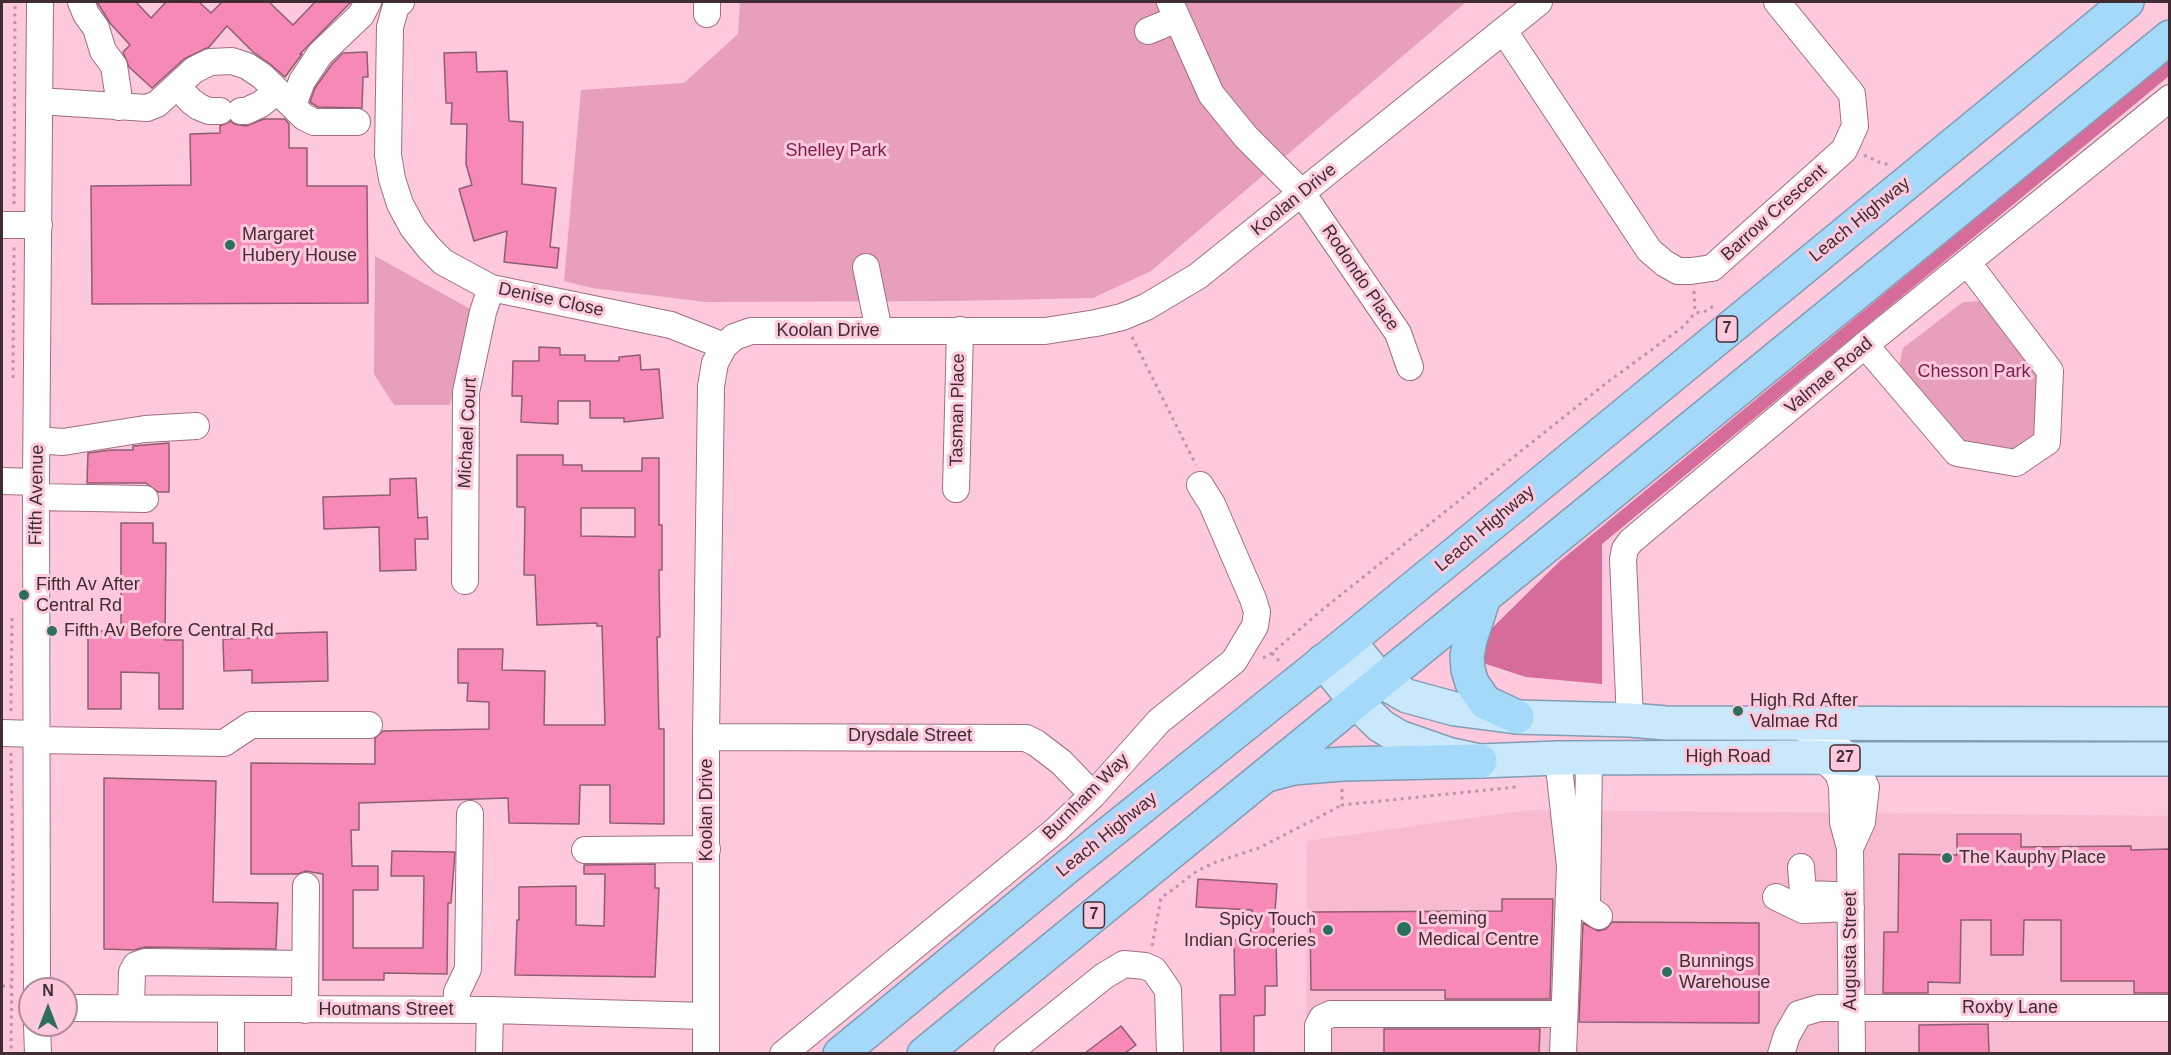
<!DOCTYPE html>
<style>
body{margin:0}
#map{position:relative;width:2171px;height:1055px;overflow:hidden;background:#fec9dc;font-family:Helvetica,sans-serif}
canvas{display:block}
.frame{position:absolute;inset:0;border:3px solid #402c33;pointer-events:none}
.north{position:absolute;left:18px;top:977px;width:60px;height:60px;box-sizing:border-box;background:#fec9dc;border:2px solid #b28a98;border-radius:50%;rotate:0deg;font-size:16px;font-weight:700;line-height:24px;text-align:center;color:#402c33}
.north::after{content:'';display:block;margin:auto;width:21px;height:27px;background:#2d6f5f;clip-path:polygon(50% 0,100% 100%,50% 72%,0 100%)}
</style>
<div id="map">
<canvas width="2171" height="1055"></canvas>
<div class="frame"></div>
<div class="north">N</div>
</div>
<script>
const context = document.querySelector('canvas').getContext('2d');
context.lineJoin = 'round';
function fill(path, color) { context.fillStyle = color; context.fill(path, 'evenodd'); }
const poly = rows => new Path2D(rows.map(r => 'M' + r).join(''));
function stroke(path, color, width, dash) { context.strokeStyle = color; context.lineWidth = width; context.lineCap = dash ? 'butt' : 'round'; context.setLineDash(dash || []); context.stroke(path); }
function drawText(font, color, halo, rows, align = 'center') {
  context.font = font + ' Helvetica,sans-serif'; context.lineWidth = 6; context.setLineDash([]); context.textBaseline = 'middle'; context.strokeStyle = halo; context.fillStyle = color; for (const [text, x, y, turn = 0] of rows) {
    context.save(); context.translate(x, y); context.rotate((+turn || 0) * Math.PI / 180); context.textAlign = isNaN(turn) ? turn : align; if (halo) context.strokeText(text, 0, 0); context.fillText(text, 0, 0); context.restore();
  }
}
const built = poly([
 [1528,810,2169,816,2169,1053,1306,1054,1307,841]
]);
const green = poly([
 [740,2,1466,2,1151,271,1093,298,956,301,706,302,592,288,564,281,581,90,684,83,738,34],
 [375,256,472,310,450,405,394,405,374,374],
 [1986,301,2043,376,2037,439,2017,452,1966,443,1899,367,1903,348,1963,302]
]);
const forest = poly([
 [2169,59,2169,76,1602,544,1602,684,1526,677,1483,663,1485,635,1560,561]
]);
const building = poly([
 [97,2,136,2,151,18,166,2,199,2,211,13,222,2,269,2,293,25,315,2,351,2,300,54,302,54,285,77,270,64,253,52,227,26,209,47,184,59,152,88,129,67,123,52,130,45,110,23,97,2],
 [367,52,368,77,363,77,362,108,318,107,310,102,315,88,332,64,343,53,367,52],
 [476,52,477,72,507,71,509,121,523,122,522,184,556,188,550,247,559,248,557,268,504,262,507,231,474,241,459,189,472,185,466,164,467,124,451,124,452,103,446,103,444,53,476,52],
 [264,119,285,119,289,124,289,148,307,148,307,186,367,186,368,303,92,304,91,186,191,185,190,134,220,133,220,126,231,121,234,124,246,126,264,119],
 [539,347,560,348,560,355,585,355,585,361,619,361,619,357,640,355,641,370,659,369,663,418,624,422,624,418,590,418,590,401,558,401,558,424,521,422,522,396,512,396,513,361,539,361,539,347],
 [169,443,169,492,158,492,146,483,87,483,88,453,111,450,133,450,133,446,169,443],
 [517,455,563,455,563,465,582,465,582,471,642,471,642,458,659,458,659,525,662,525,662,570,659,570,660,637,657,637,659,729,664,729,664,824,610,823,610,785,580,785,579,824,509,823,508,798,359,803,359,830,351,830,352,866,378,866,378,890,353,890,353,948,423,948,424,876,391,876,392,851,455,852,451,903,448,903,447,974,384,973,384,980,323,980,323,874,306,871,298,874,251,874,251,763,375,764,375,738,383,731,489,729,489,702,467,701,468,683,458,683,458,649,503,649,502,670,545,671,544,725,605,725,602,626,597,626,597,623,537,625,535,575,524,575,525,507,517,507,517,455],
 [581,508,635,508,635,537,581,536,581,508],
 [416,478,418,518,427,517,428,539,415,539,416,570,380,571,379,527,324,529,323,497,390,495,390,479,416,478],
 [121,523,153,523,153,543,166,543,165,640,183,640,183,709,159,709,159,673,121,672,121,709,88,709,88,631,121,631,121,523],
 [327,632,328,681,252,683,252,670,224,671,223,639,257,638,257,634,327,632],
 [104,778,216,781,213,902,278,903,276,949,145,947,134,950,104,949,104,778],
 [1957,834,2021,834,2021,847,2131,846,2131,850,2169,849,2169,993,2134,993,2134,981,2061,981,2061,920,2024,920,2023,955,1991,955,1991,920,1961,920,1960,983,1928,982,1928,993,1883,993,1884,932,1898,932,1899,854,1957,855,1957,834],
 [655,864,655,888,659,888,655,977,515,975,517,920,519,920,519,887,576,886,576,925,604,926,605,874,584,874,584,865,655,864],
 [1198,879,1277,884,1273,939,1276,939,1277,986,1265,986,1265,1015,1254,1016,1254,1053,1221,1053,1220,995,1235,995,1234,940,1250,940,1252,910,1196,907,1198,879],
 [1502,899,1553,899,1550,999,1445,999,1445,990,1311,990,1310,912,1502,911,1502,899],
 [1612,922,1759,923,1759,1023,1579,1022,1583,923,1598,931,1606,929,1612,922],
 [1988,1024,1989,1053,1919,1053,1919,1025,1988,1024],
 [1121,1026,1136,1045,1125,1053,1085,1053,1121,1026],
 [1384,1029,1540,1029,1539,1053,1384,1053,1384,1029]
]);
const path = poly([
 [1864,155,1883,164,1888,164],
 [14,204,15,2],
 [1694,291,1695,313],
 [1132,337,1196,465],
 [13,378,14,246],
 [1272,653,1281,663],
 [1263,658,1272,653,1322,610,1605,384,1684,326,1695,313,1704,312,1715,305],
 [11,711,12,615],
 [11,753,13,874,11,1054],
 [1342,789,1342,805,1516,787],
 [1152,946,1161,898,1172,890,1197,871,1216,862,1259,848,1342,805],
 [2,986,11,986]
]);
const minor = poly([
 [81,2,86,14,96,28,103,51,114,66,118,92,119,107],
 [401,2,396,6,390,27,388,155,392,179,400,204,413,228,429,248,443,262,491,288,671,325,724,346],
 [1170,2,1211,94,1246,137,1302,193,1398,333,1410,367],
 [707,14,707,2],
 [1148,31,1177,19],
 [1504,31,1649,250,1664,263,1678,271,1691,271,1712,268,1844,150,1855,126,1852,94,1777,2],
 [177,86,191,101,199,107,209,111,220,111],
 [39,101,147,108,157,104,194,70,210,62,232,61,247,66,262,76,304,117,314,122,357,122],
 [290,103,296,97,302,81,320,54,361,15,368,2],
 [241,111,246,111,261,104,277,91],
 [2,225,39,225],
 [866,267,879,331],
 [1865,345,1957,453,2016,463,2047,442,2050,371,1967,262],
 [37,440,63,442,145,429,196,426],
 [2,481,36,482],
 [956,489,960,330],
 [36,497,145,499],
 [465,581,466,392,483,312,491,288],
 [1630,720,1623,559,1625,549,1631,541,1865,345,2170,98],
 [1796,725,1828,740,1852,759,1866,787,1862,822,1850,848],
 [2,733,36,734],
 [706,737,1026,738,1036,743,1061,762,1093,795],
 [36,740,224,743,251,725,369,725],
 [1815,757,1829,764,1838,773,1842,786,1843,822,1850,848,1852,1054],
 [1558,758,1570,866,1563,1054],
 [1589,758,1587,903,1589,909,1599,916],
 [585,850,707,849],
 [1801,867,1803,891,1807,894,1834,895],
 [1776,897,1803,910,1851,908],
 [37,989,36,482,40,2],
 [66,1008,490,1010,705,1016],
 [131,1008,132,972,136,965,145,962,305,964],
 [305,1010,306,886],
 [456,1010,457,992,468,969,470,814],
 [37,1025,38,1054],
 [231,1054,231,1009],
 [489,1054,490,1010],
 [706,1054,706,737,711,386,715,363,724,346,734,337,751,331,1045,331,1096,323,1122,317,1146,307,1198,276,1539,2],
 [783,1054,1056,830,1093,795,1159,721,1234,661,1255,626,1257,612,1253,599,1212,504,1200,485],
 [1007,1054,1104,976,1124,964,1145,966,1154,970,1168,990,1170,1054],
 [1318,1054,1318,1026,1322,1018,1331,1014,1564,1014],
 [1781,1054,1787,1035,1799,1014,1819,1008,2170,1008]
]);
const major = poly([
 [1349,641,1381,681,1407,696,1455,709,1517,717,1630,720,1666,723,2170,724],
 [1323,661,1356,702,1381,726,1399,737,1448,754,1480,761,1558,758,1815,757,1852,759,2170,759]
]);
const highway = poly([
 [1484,597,1470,640,1467,656,1468,670,1472,683,1485,702,1517,717],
 [1267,775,1293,768,1343,764,1480,761],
 [840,1054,1067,867,1349,641,2127,2],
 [924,1054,2170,37]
]);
const markers = [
 [230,245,6,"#2d6f5f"],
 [24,595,6,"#2d6f5f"],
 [52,631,6,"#2d6f5f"],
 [1738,711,6,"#2d6f5f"],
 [1947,858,6,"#2d6f5f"],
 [1404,929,8,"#2d6f5f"],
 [1328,930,6,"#2d6f5f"],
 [1667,972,6,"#2d6f5f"]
];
const shields = [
 [1727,329,21],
 [1845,758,30],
 [1094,915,21]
];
const shieldNames = [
 ["7",1727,329],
 ["27",1845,758],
 ["7",1094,915]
];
const parkNames = [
 ["Shelley Park",836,151],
 ["Chesson Park",1974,372]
];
const streetNames = [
 ["Koolan Drive",1294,200,-39],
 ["Barrow Crescent",1774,213,-42],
 ["Leach Highway",1860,220,-39],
 ["Rodondo Place",1360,278,56],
 ["Denise Close",551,300,12],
 ["Koolan Drive",828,331],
 ["Valmae Road",1829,376,-40],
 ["Tasman Place",958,410,-89],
 ["Michael Court",468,433,-87],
 ["Fifth Avenue",37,495,-89],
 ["Leach Highway",1485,529,-40],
 ["Drysdale Street",910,736],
 ["High Road",1728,757],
 ["Burnham Way",1086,797,-45],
 ["Koolan Drive",707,810,-90],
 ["Leach Highway",1107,835,-39],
 ["Augusta Street",1851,951,-90],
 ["Roxby Lane",2010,1008],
 ["Houtmans Street",386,1010]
];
const poiNames = [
 ["Margaret",242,235],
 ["Hubery House",242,256],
 ["Fifth Av After",36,585],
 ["Central Rd",36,606],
 ["Fifth Av Before Central Rd",64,631],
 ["High Rd After",1750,701],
 ["Valmae Rd",1750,722],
 ["The Kauphy Place",1959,858],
 ["Leeming",1418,919],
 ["Medical Centre",1418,940],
 ["Spicy Touch",1316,920,"right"],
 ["Indian Groceries",1316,941,"right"],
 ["Bunnings",1679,962],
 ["Warehouse",1679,983]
];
fill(built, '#f7bad0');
fill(green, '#e79fbb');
fill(forest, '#d66c99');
fill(building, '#f789b7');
stroke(building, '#8d5e70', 1.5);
stroke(minor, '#9f6f81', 28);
stroke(major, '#829cb4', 36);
stroke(highway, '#829cb4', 36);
stroke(path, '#be94a3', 3, [3, 4.5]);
stroke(minor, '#fff', 26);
stroke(major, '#c9e8fb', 33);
stroke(highway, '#a5d9f9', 33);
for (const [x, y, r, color] of markers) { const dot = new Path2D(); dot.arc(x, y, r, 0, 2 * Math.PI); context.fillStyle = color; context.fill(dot); stroke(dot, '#fec9dc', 2); }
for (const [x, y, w] of shields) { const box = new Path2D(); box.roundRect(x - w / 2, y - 13, w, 26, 4.5); context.fillStyle = '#fec9dc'; context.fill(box); stroke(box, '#402c33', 1.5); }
drawText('bold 16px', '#402c33', null, shieldNames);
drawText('18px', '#7c1c4c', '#fec9dc', parkNames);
drawText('18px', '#402c33', '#fec9dc', streetNames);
drawText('18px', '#402c33', '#fec9dc', poiNames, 'left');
</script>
